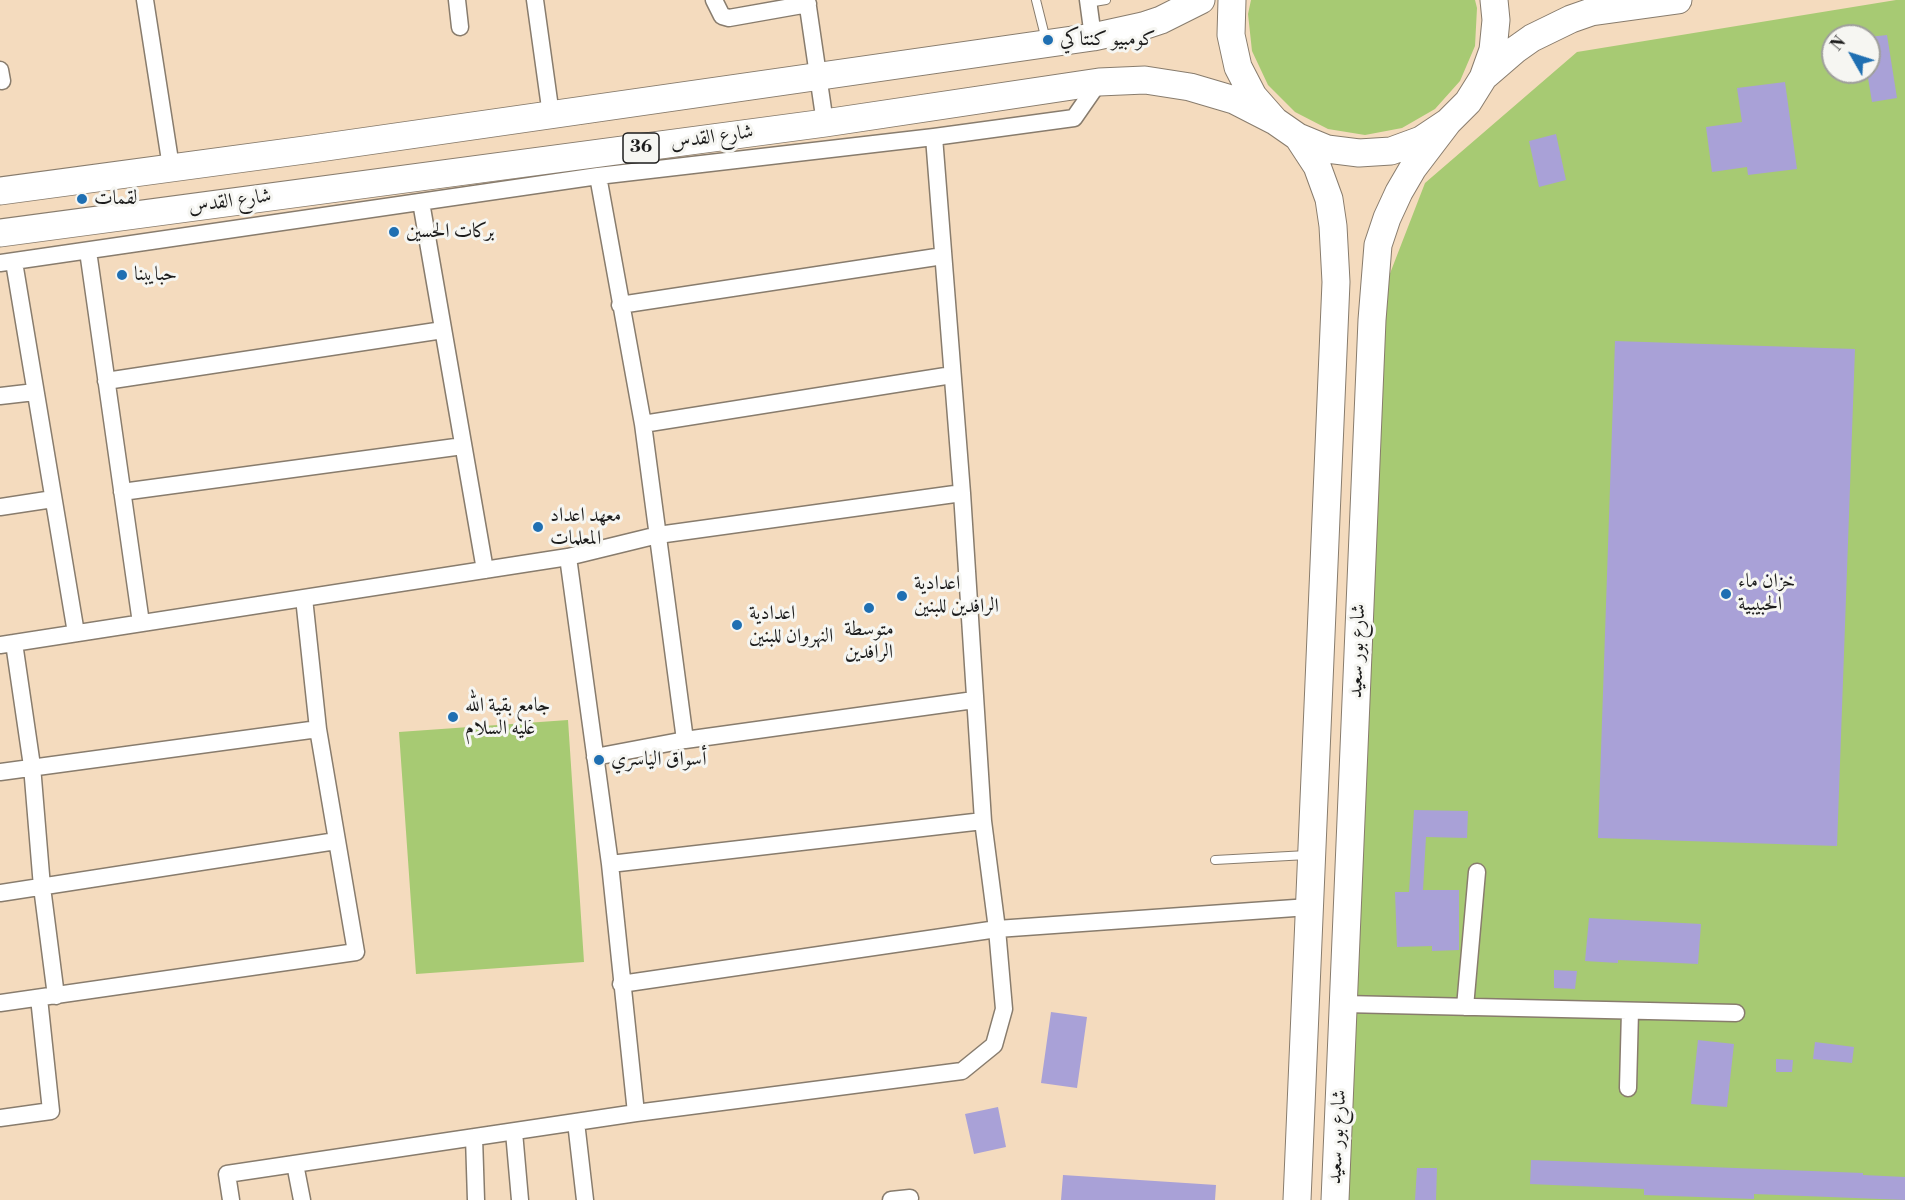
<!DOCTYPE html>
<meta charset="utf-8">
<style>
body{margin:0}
#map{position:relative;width:1905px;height:1200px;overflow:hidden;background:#f4dbbe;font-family:"Libre Bodoni",serif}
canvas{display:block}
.north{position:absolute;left:1821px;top:24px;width:60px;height:60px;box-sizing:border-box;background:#f6f6f2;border:2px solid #9f9f9c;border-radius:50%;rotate:309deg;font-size:16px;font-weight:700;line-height:24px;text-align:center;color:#1c1c1c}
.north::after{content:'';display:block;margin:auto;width:21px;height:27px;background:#1f6fb2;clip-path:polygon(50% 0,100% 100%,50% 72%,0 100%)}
</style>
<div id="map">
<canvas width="1905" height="1200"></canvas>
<div class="north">N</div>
</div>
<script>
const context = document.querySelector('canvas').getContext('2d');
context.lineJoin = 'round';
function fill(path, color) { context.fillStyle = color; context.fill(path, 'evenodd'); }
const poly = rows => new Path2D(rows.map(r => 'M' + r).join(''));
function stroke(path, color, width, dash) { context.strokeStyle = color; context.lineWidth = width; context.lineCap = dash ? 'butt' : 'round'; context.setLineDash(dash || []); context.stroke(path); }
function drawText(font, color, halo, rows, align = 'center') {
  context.font = font + ' "Libre Bodoni",Amiri,serif'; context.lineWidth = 6; context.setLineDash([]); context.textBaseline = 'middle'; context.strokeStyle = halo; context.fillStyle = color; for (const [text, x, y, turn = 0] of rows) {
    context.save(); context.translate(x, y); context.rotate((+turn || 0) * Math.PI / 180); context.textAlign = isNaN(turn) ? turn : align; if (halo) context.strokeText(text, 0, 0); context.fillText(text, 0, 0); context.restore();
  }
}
const green = poly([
 [1251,0,1475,0,1477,8,1475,46,1460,81,1435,109,1402,128,1365,135,1328,129,1295,112,1268,85,1252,51,1248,14],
 [1896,0,1905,0,1905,1200,1335,1200,1372,320,1425,183,1577,52],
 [1833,36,1869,36,1869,72,1833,72],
 [568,720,584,962,416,974,399,732]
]);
const building = poly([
 [1887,35,1897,98,1872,102,1867,72,1869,72,1869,37],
 [1785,82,1797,169,1748,175,1747,167,1712,172,1706,127,1742,122,1737,88],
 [1556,134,1566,180,1539,187,1529,141],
 [1615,341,1855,349,1837,846,1598,838],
 [1414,810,1468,811,1467,838,1426,837,1423,890,1459,890,1459,950,1432,951,1432,946,1397,947,1395,892,1409,892],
 [1589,918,1701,924,1698,964,1618,960,1618,963,1585,961],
 [1554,970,1577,971,1575,989,1554,988],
 [1051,1012,1087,1017,1077,1088,1041,1083],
 [1698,1040,1734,1044,1727,1107,1691,1104],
 [1815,1042,1854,1047,1852,1063,1813,1059],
 [1776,1059,1793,1060,1792,1072,1776,1072],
 [998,1107,1006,1147,974,1154,965,1114],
 [1531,1160,1863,1173,1863,1175,1905,1177,1905,1200,1754,1194,1754,1199,1644,1195,1644,1189,1530,1184],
 [1417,1168,1437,1168,1436,1200,1415,1200],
 [1063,1175,1216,1185,1215,1200,1061,1200]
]);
const lane = poly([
 [1036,0,1046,40],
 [1088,3,1106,0],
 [1215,860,1307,855]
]);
const street = poly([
 [145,0,171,167],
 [457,0,460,27],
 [535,0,551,115],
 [714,0,722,16,729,18,808,4],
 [807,0,825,123],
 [1088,0,1093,37],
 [0,70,2,81],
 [598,176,643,424,685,740],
 [421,202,485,570],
 [88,251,141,623],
 [14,262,76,633],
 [0,263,598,176,934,137,1074,118,1099,82],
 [620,305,943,256],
 [106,381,443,330],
 [0,396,35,392],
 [643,424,952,375],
 [122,492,463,446],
 [0,507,53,499],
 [568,557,610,864,636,1113],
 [14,643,32,766,42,887,56,996],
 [0,645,568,557,658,535,962,493],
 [595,757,685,740,974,700],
 [0,772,318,729],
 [610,864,983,821],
 [0,893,336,841],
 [621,984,997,929,1309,907],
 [0,1003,356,952,318,729,304,598],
 [1344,1004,1736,1013],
 [1465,1007,1477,872],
 [1628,1088,1630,1011],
 [0,1118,51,1111,39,998],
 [576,1122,585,1200],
 [514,1132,520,1200],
 [474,1137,476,1200],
 [295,1164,302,1200],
 [231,1200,227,1174,636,1113,962,1071,994,1045,1004,1009,997,929,983,821,962,493,934,137],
 [891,1200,910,1198]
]);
const primary = poly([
 [1232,0,1231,35,1238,67,1253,96,1275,121,1298,137,1327,149,1359,153,1391,151,1421,140,1448,122,1468,102,1483,78,1493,50,1496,20,1494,0],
 [1486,75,1515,50,1532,38,1571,19,1591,12,1678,0],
 [0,191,312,149,1093,37,1143,26,1161,20,1201,0],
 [0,233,825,123,1099,82,1145,80,1190,87,1234,100,1275,121],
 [1297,1200,1336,282,1333,226,1329,199,1317,166,1298,137],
 [1335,1200,1372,320,1378,245,1387,218,1399,192,1413,168,1448,122]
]);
const markers = [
 [1048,40,6,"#1f6fb2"],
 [82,199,6,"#1f6fb2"],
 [394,232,6,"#1f6fb2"],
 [122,275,6,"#1f6fb2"],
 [538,527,6,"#1f6fb2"],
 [1726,594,6,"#1f6fb2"],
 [902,596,6,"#1f6fb2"],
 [869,608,6,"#1f6fb2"],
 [737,625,6,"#1f6fb2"],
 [453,717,6,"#1f6fb2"],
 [599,760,6,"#1f6fb2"]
];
const shields = [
 [641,148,36]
];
const shieldNames = [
 ["36",641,148]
];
const poiNames = [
 ["كومبيو كنتاكي",1060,40],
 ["لقمات",94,199],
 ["بركات الحسين",406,232],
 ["حبايبنا",134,275],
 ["معهد اعداد",550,516],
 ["المعلمات",550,539],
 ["خزان ماء",1738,582],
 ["الحبيبية",1738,605],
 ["اعدادية",914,584],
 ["الرافدين للبنين",914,607],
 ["اعدادية",749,614],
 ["النهروان للبنين",749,637],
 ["متوسطة",869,630,"center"],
 ["الرافدين",869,653,"center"],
 ["جامع بقية الله",465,706],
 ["عليه السلام",465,729],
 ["أسواق الياسري",611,760]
];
const streetNames = [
 ["شارع القدس",712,138,-8],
 ["شارع القدس",230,202,-8],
 ["شارع بور سعيد",1358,651,-88],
 ["شارع بور سعيد",1338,1137,-87]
];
fill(green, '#a7ca73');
fill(building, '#a9a1d7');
stroke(lane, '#887c6d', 10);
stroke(street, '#887c6d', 19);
stroke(primary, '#887c6d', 29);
stroke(lane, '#fff', 8);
stroke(street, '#fff', 16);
stroke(primary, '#fff', 27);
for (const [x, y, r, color] of markers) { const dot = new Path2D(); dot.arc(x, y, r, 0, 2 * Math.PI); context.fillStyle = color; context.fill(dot); stroke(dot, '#f6f6f2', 2); }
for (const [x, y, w] of shields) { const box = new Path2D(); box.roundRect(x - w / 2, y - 15, w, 30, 4.5); context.fillStyle = '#f6f6f2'; context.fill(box); stroke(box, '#1c1c1c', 1.5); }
drawText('bold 18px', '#1c1c1c', null, shieldNames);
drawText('20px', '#1c1c1c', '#f6f6f2', poiNames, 'left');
drawText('20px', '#1c1c1c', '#f6f6f2', streetNames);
</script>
